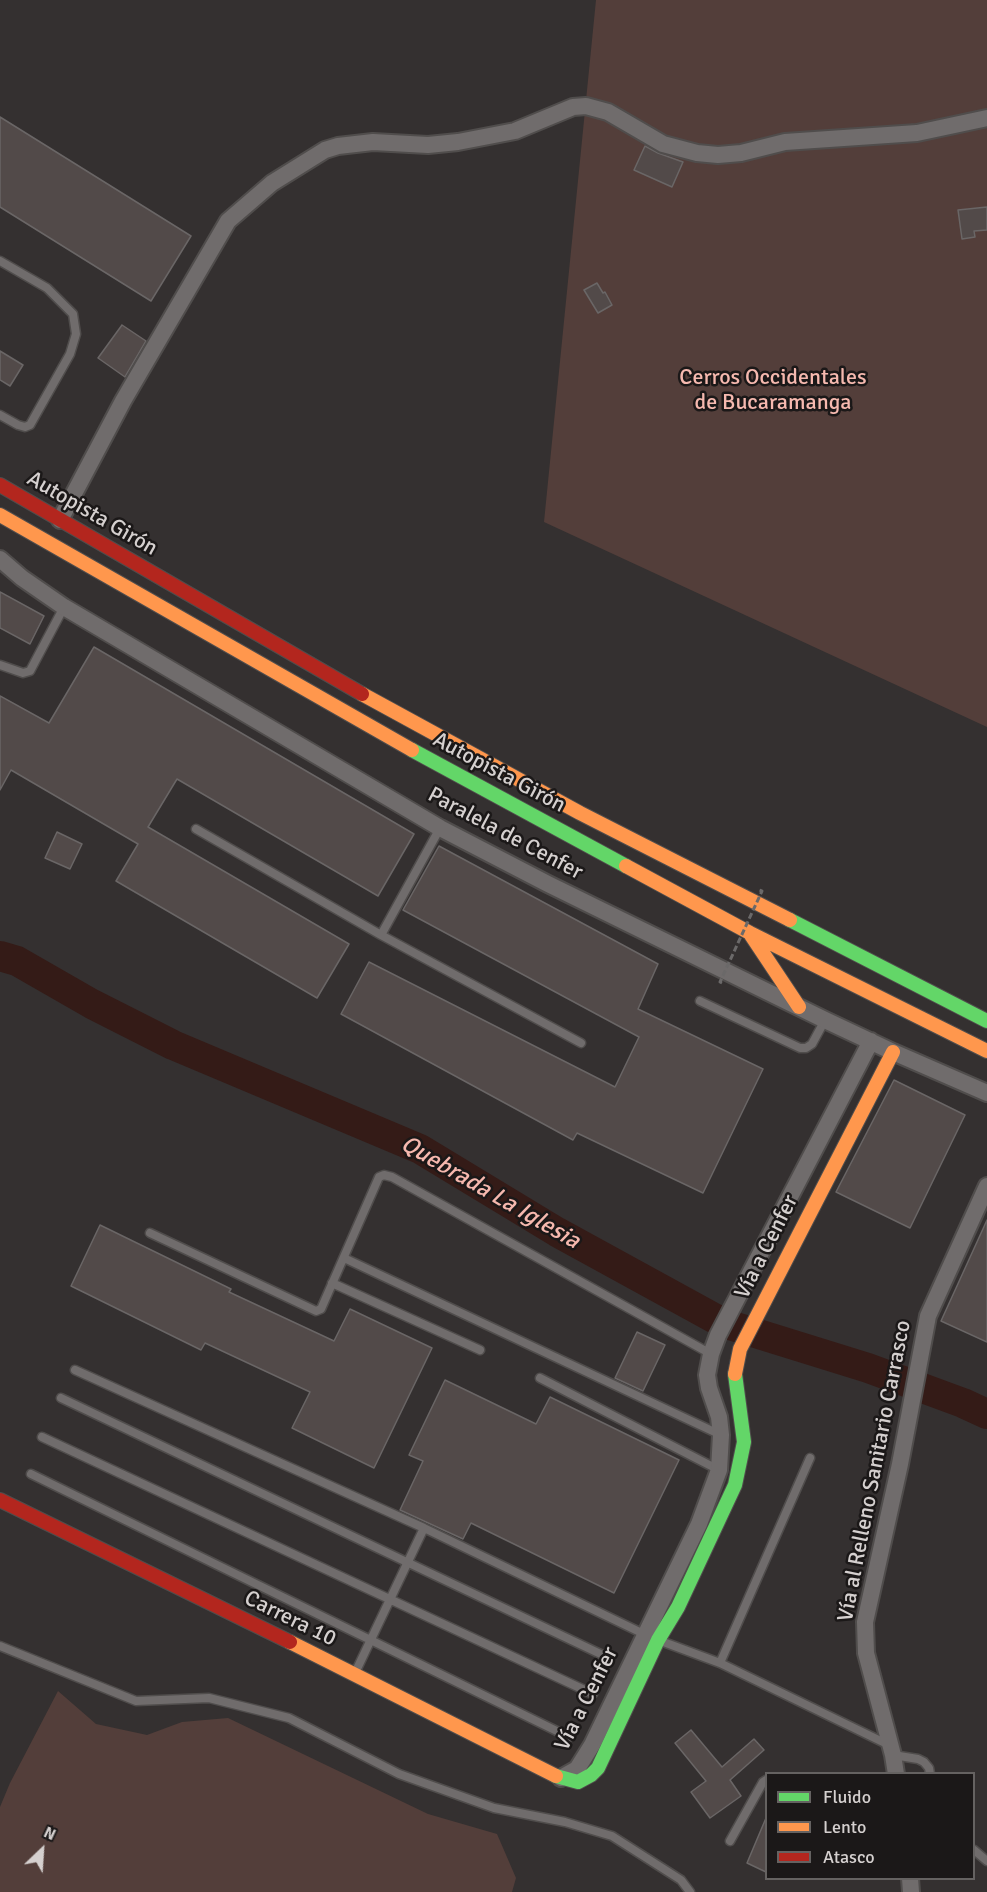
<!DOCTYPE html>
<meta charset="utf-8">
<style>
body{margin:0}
#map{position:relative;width:987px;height:1892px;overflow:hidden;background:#343030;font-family:Signika,sans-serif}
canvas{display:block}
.legend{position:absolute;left:765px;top:1772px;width:210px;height:108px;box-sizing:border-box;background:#1b1818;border:2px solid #656261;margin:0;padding:8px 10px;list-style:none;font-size:18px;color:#d5d0cf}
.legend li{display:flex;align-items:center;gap:12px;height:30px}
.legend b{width:30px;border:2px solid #656261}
.north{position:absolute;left:12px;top:1820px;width:60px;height:60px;-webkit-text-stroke:4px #1b1818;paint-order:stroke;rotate:25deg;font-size:16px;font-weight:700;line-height:24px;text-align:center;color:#d5d0cf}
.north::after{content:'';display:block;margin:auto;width:21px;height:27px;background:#d5d0cf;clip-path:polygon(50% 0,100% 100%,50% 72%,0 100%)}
</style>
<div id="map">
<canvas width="987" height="1892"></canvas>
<ul class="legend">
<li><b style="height:8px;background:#63d668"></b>Fluido</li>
<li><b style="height:8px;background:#ff974d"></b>Lento</li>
<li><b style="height:8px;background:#b3261e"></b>Atasco</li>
</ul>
<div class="north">N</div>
</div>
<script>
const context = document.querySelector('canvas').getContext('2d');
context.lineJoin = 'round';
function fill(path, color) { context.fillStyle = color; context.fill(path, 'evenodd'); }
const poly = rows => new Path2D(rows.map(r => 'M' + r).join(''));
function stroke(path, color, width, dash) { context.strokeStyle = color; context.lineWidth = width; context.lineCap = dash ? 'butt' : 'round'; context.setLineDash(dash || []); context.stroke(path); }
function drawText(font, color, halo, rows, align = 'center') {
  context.font = font + ' Signika,sans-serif'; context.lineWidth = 5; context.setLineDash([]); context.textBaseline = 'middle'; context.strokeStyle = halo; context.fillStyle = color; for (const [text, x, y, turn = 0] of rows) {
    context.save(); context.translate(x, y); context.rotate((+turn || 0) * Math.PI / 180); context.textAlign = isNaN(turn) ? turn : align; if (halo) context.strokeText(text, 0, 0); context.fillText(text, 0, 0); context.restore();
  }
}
const green = poly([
 [596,0,987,0,987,727,544,522],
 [58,1691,96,1724,147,1735,182,1722,228,1718,428,1814,497,1834,516,1878,512,1892,0,1892,0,1807,10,1783]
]);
const river = poly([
 [0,956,17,961,92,1004,173,1045,420,1149,557,1232,723,1323,868,1368,963,1403,987,1414]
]);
const building = poly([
 [0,117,191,236,151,301,0,207,0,117],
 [645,146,658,153,683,162,672,187,634,170,645,146],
 [987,207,987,230,974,231,975,237,962,239,958,210,987,207],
 [597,283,603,293,605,292,612,305,598,313,584,290,597,283],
 [122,325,146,341,125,377,98,358,122,325],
 [0,351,23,365,10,386,0,380,0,351],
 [0,592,44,616,30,644,0,628,0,592],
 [94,647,414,834,378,896,177,779,148,827,349,944,317,998,116,881,138,844,11,770,0,790,0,696,49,723,94,647],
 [57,832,82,844,70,869,45,858,57,832],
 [439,846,658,964,638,1009,763,1069,703,1193,577,1133,573,1140,341,1014,369,962,615,1087,639,1037,403,910,439,846],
 [894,1080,965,1115,910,1228,836,1192,894,1080],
 [987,1220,987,1342,941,1321,987,1220],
 [100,1225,231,1289,229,1292,334,1341,350,1309,432,1348,374,1468,292,1428,310,1392,205,1343,201,1350,71,1286,100,1225],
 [637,1332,665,1345,643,1391,615,1378,637,1332],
 [445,1380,536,1424,550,1397,679,1460,614,1593,471,1523,463,1539,400,1510,423,1461,409,1455,445,1380],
 [691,1730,722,1767,754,1739,764,1750,730,1780,741,1796,710,1818,691,1792,706,1781,675,1743,691,1730],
 [766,1818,766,1872,747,1863,766,1818]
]);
const lane = poly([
 [0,261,47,288,73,314,76,334,70,354,30,425,25,427,18,425,0,415],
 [0,665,23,673,30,671,64,607],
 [196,829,381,935,440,828],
 [381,935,581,1043],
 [700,1001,800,1048,806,1048,812,1044,825,1020],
 [150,1233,316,1311,321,1309,379,1177,384,1175,392,1177,711,1354],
 [344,1258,721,1435],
 [332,1283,480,1350],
 [75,1370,424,1528,646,1635],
 [540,1378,719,1470],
 [61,1398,609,1658],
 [42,1437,593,1694],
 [31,1474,569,1737],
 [658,1640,720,1663,889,1745],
 [0,1646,136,1701,209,1698,289,1718,399,1774,494,1808,565,1822,612,1836,681,1880,690,1892],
 [720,1663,810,1458],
 [355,1673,424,1528],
 [893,1755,918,1759,924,1762,929,1768,930,1774],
 [730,1841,763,1782,766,1780],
 [974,1850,987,1861]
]);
const street = poly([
 [60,520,123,401,228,221,272,183,325,150,338,146,373,142,428,145,458,142,515,131,573,107,586,106,608,112,663,144,697,153,718,155,741,153,785,142,917,133,987,118],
 [0,559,22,578,64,607,440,828,548,884,825,1020,893,1052,987,1093],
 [896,1774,893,1755,866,1653,865,1622,900,1464,928,1316,987,1186],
 [561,1778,577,1769,592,1745,699,1524,719,1470,721,1435,719,1417,709,1388,707,1375,711,1354,718,1335,871,1041],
 [910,1878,911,1892]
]);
const fast = poly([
 [412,750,626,866],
 [790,920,987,1021],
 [556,1776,578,1782,591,1775,598,1768,658,1640,678,1607,735,1485,744,1442,735,1374]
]);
const slow = poly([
 [0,515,412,750],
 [362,694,580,813,790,920],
 [626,866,750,933,987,1051],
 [751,935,799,1007],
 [735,1374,740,1349,893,1052],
 [290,1642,556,1776]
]);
const jam = poly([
 [0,485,362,694],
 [0,1500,290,1642]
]);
const pathBridge = poly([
 [722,983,720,982,762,891,759,890]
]);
const parkNames = [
 ["Cerros Occidentales",773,378],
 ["de Bucaramanga",773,403]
];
const streetNames = [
 ["Autopista Girón",92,514,30],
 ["Autopista Girón",499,773,28],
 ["Paralela de Cenfer",505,834,28],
 ["Vía a Cenfer",767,1247,-63],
 ["Vía al Relleno Sanitario Carrasco",875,1471,-79],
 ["Carrera 10",290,1619,26],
 ["Vía a Cenfer",587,1699,-63]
];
const waterNames = [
 ["Quebrada La Iglesia",490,1193,30]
];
fill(green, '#533e3a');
stroke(river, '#341b17', 30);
fill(building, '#524a49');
stroke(building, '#6a6666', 1.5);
stroke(lane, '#504d4c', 11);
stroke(street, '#504d4c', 20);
stroke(fast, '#504d4c', 16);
stroke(slow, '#504d4c', 16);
stroke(jam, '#504d4c', 16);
stroke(lane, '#706c6c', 8);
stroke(street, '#706c6c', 16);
stroke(fast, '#63d668', 14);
stroke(slow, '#ff974d', 14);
stroke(jam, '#b3261e', 14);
stroke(pathBridge, '#6b6969', 3, [6, 3]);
drawText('22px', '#f6b9af', '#1b1818', parkNames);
drawText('22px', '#d5d0cf', '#1b1818', streetNames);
drawText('italic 24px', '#f6b8ae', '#1b1818', waterNames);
</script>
